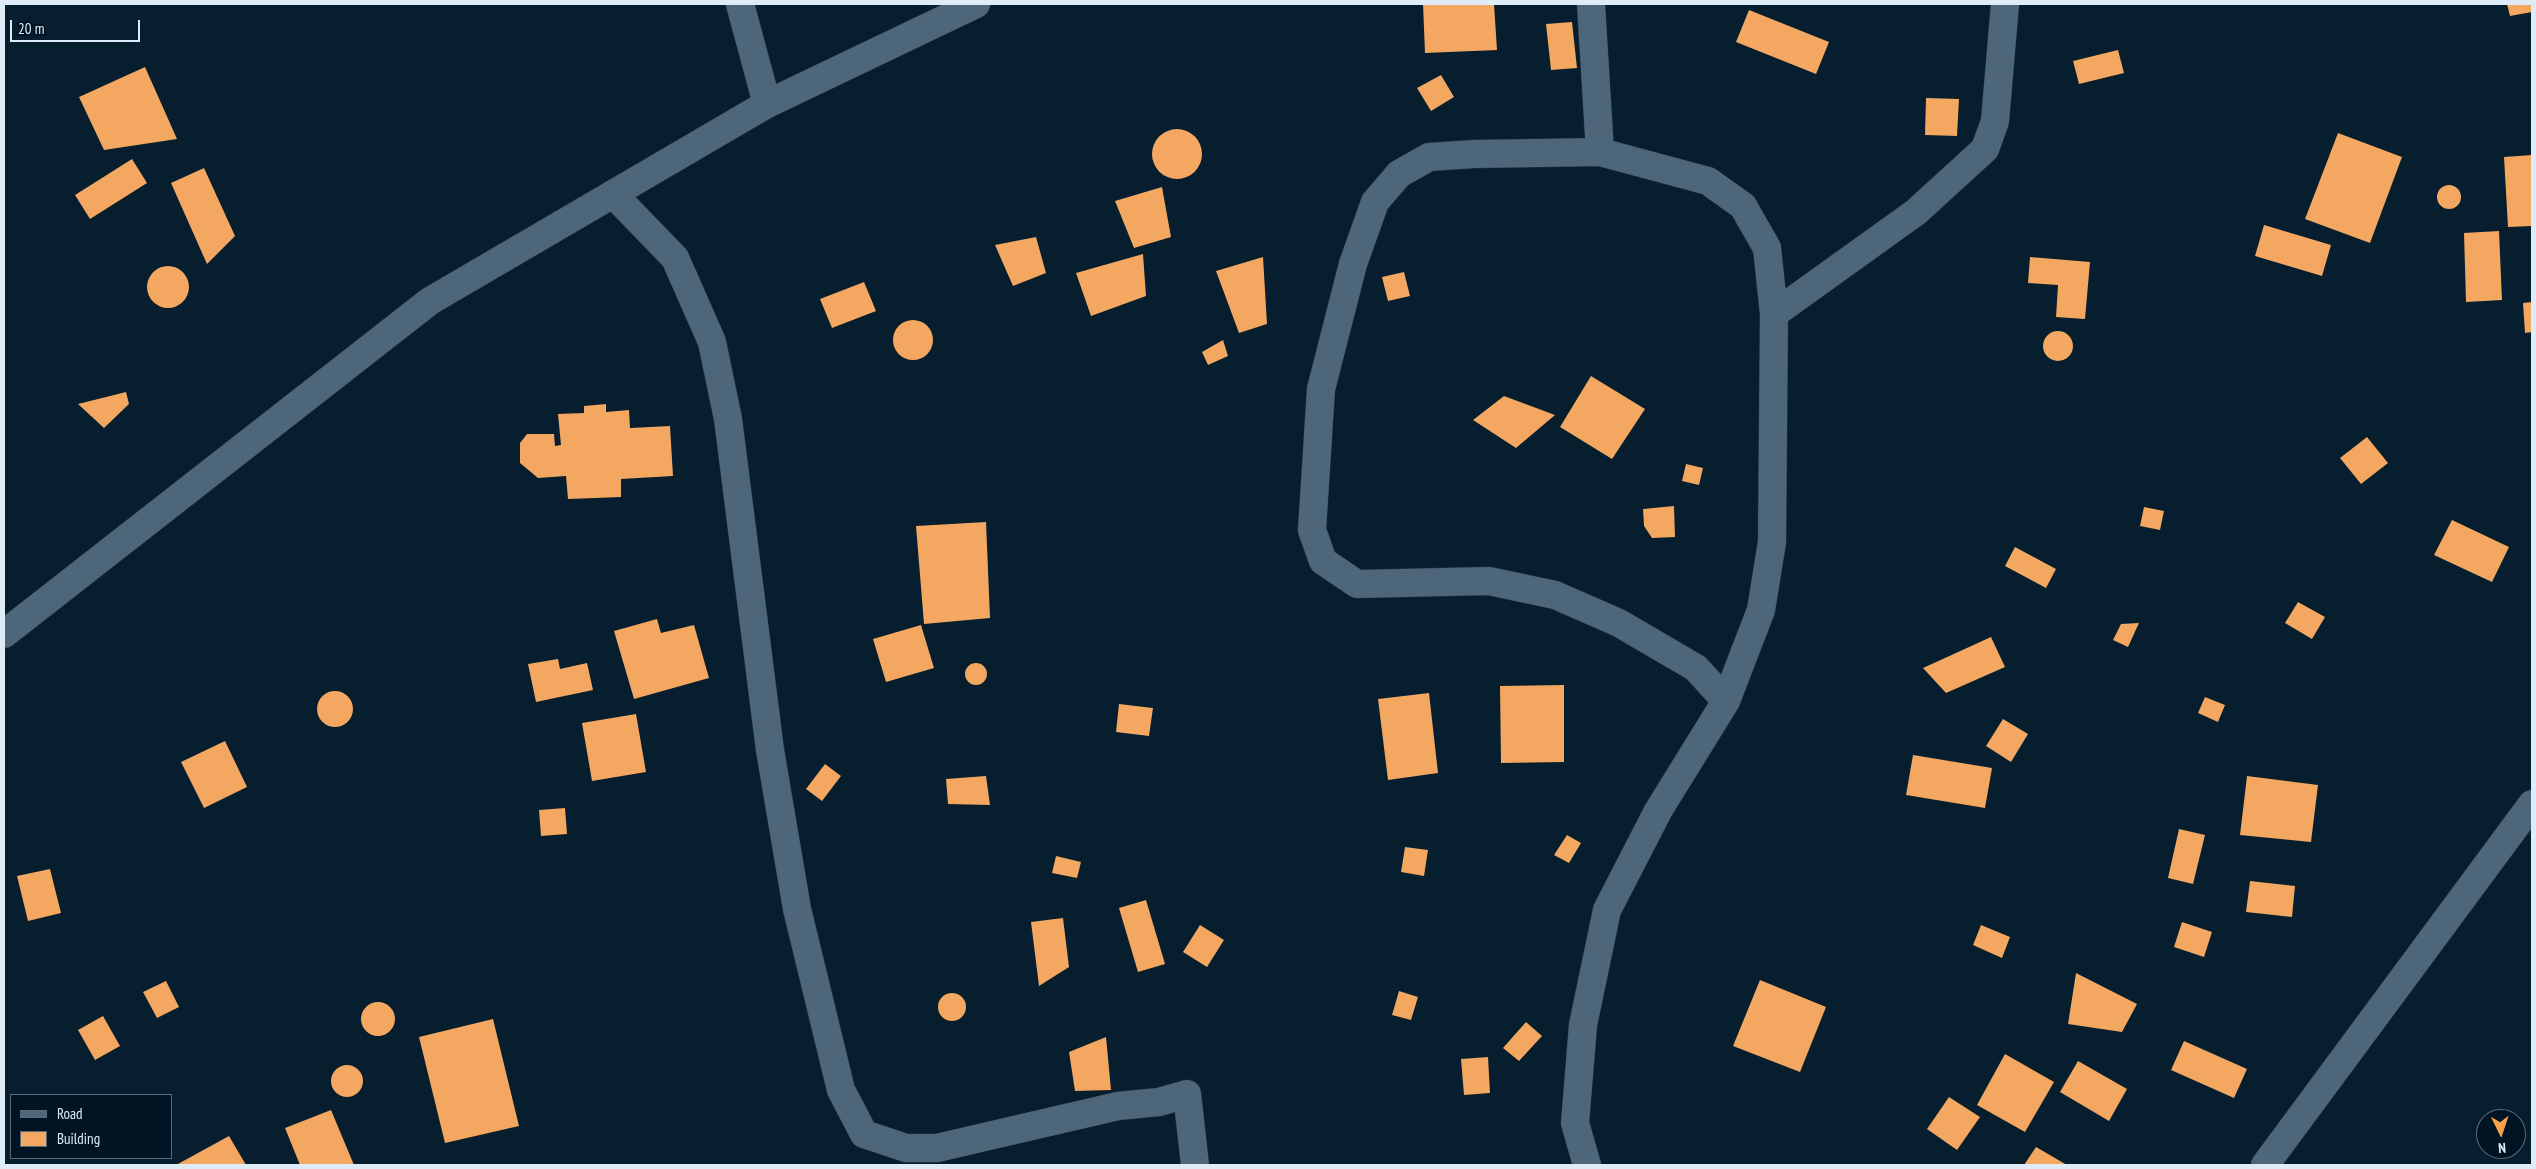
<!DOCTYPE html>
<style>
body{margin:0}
#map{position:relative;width:2536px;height:1169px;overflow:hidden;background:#061e2d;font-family:"PT Sans Narrow",sans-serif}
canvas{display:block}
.frame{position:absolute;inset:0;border:5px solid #deecf7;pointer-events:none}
.legend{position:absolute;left:10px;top:1094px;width:162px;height:65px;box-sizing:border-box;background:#001423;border:1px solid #596a78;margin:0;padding:6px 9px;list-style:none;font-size:15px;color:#deecf7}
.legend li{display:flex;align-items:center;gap:10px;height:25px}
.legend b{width:25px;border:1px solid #596a78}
.north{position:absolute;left:2476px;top:1109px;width:50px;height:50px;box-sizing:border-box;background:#001423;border:1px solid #596a78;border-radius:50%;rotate:176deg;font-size:14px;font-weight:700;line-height:20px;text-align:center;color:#deecf7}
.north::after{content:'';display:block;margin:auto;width:18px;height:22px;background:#f8a14b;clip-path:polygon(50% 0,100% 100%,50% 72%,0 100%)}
.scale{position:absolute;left:10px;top:20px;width:130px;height:22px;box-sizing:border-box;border:2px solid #deecf7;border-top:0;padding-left:6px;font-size:15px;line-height:18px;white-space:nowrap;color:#deecf7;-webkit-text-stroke:4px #001423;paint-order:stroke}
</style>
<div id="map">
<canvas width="2536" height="1169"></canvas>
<div class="frame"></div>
<ul class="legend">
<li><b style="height:6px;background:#4d6679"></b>Road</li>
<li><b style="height:14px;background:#f3a761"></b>Building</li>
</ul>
<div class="north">N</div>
<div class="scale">20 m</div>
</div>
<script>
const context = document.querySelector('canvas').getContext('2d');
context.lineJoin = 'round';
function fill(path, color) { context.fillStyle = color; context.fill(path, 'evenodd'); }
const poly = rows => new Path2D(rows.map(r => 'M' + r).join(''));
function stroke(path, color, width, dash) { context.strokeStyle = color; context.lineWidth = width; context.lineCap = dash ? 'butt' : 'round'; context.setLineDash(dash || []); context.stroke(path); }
const building = poly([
 [1423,4,1494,4,1497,50,1425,53],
 [2507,4,2532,4,2532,12,2510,16],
 [1749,10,1829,42,1816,74,1736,42],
 [1572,22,1577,68,1551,70,1546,24],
 [2118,50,2124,73,2079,84,2073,61],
 [145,67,177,139,104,150,79,97],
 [1441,75,1454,97,1431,111,1417,88],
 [1926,98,1959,99,1957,136,1925,135],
 '1152 154a25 25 0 1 1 50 0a25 25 0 1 1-50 0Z',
 [2338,133,2402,157,2370,243,2305,219],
 [2532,155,2532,226,2508,227,2504,157],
 [132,159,147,183,90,219,75,195],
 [204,168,235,236,207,264,171,183],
 '2437 197a12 12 0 1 1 24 0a12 12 0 1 1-24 0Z',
 [1162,187,1171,237,1134,248,1115,201],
 [2264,225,2331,245,2322,276,2255,256],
 [2499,231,2502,300,2466,302,2464,233],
 [1036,237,1046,273,1013,286,995,245],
 [1143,254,1146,296,1091,316,1076,273],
 [1263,257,1267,324,1239,333,1216,271],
 [2030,257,2090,262,2085,319,2056,317,2058,285,2028,283],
 '147 287a21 21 0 1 1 42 0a21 21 0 1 1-42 0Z',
 [1404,272,1410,296,1388,301,1382,277],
 [864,282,876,311,832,328,820,299],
 [2532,302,2532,332,2525,333,2523,303],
 '893 340a20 20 0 1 1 40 0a20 20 0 1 1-40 0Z',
 '2043 346a15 15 0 1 1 30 0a15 15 0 1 1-30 0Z',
 [1223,340,1228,356,1208,365,1202,352],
 [1591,376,1645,409,1612,459,1560,427],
 [126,392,129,404,104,428,78,404],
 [1504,396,1555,415,1516,448,1473,420],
 [606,404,606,412,629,410,630,428,670,426,673,476,621,479,621,497,568,499,566,476,538,478,520,463,520,443,527,434,554,434,555,446,561,445,558,414,584,413,584,406],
 [2367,437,2388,463,2361,484,2340,458],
 [1686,464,1703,468,1699,485,1682,481],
 [1674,506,1675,537,1652,538,1644,526,1643,509],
 [2144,507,2164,511,2160,530,2140,526],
 [2452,520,2509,547,2492,582,2434,555],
 [986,522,990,618,924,624,916,526],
 [2015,547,2056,569,2046,588,2005,566],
 [2298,602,2325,617,2312,639,2285,623],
 [657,619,661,633,694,625,709,678,634,699,614,631],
 [2139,623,2128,647,2113,640,2121,624],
 [921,625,934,668,886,682,873,639],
 [1991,637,2005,667,1946,693,1923,668],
 [558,659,560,669,587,663,593,690,536,702,528,664],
 '965 674a11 11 0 1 1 22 0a11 11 0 1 1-22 0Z',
 [1564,685,1564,762,1501,763,1500,686],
 '317 709a18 18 0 1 1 36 0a18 18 0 1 1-36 0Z',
 [1429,693,1438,773,1388,780,1378,699],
 [2205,697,2225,705,2218,722,2198,713],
 [1119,704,1153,708,1149,736,1116,732],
 [636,714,646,772,592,781,582,723],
 [2003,719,2028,734,2011,762,1986,746],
 [225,741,247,787,204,808,181,762],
 [1913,755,1992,768,1985,808,1906,795],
 [825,764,841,776,822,801,806,789],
 [986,776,990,805,948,804,946,779],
 [2247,776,2318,785,2311,842,2240,835],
 [565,808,567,834,541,836,539,810],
 [2179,829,2205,835,2193,884,2168,878],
 [1567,835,1581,843,1569,863,1554,855],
 [1405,847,1428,850,1424,876,1401,872],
 [1056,856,1081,862,1077,878,1052,873],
 [50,869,61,913,28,921,17,876],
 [2250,881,2295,886,2292,917,2246,912],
 [1146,900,1165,964,1138,972,1119,908],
 [1063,918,1069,967,1039,986,1031,922],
 [2182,922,2212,932,2204,957,2174,947],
 [1200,925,1224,940,1207,967,1183,952],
 [1981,925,2010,937,2002,958,1973,945],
 [2076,973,2137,1004,2122,1032,2068,1024],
 [1760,980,1826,1007,1800,1072,1733,1046],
 [166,981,179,1007,157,1018,143,992],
 [1399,991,1418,997,1411,1020,1392,1015],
 '938 1007a14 14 0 1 1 28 0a14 14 0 1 1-28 0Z',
 '361 1019a17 17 0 1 1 34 0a17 17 0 1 1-34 0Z',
 [103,1016,120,1046,95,1060,78,1030],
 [493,1019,519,1126,445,1143,419,1037],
 [1526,1022,1542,1036,1519,1061,1503,1048],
 [1106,1037,1111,1090,1075,1091,1069,1052],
 [2184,1041,2247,1069,2234,1098,2171,1070],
 [2005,1054,2054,1082,2025,1132,1977,1105],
 [1488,1057,1490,1093,1464,1095,1461,1059],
 [2078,1061,2127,1089,2109,1121,2060,1092],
 '331 1081a16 16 0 1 1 32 0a16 16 0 1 1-32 0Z',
 [1949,1097,1980,1117,1957,1150,1927,1129],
 [331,1110,354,1165,300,1165,285,1128],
 [229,1136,246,1165,176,1165],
 [2036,1147,2067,1165,2024,1165]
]);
const minor = poly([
 [740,4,767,104],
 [1591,4,1600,152],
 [613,194,675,258,712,342,728,419,770,750,797,909,841,1090,864,1134,906,1148,937,1148,1118,1106,1159,1102,1187,1094,1195,1165],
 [1774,314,1916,212,1985,149,1995,121,2005,4],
 [1587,1165,1575,1123,1583,1025,1607,910,1658,811,1726,701,1761,610,1772,542,1774,314,1767,248,1743,206,1708,181,1600,152,1474,154,1429,157,1399,174,1375,202,1353,264,1321,389,1312,530,1323,561,1357,584,1489,581,1555,595,1619,623,1696,668,1726,701],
 [2265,1165,2532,804]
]);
const tertiary = poly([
 [4,634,430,301,767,104,976,4]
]);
fill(building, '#f3a761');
stroke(minor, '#2c3542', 29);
stroke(tertiary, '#2c3542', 29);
stroke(minor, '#4d6679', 28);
stroke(tertiary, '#4d6679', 28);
</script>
